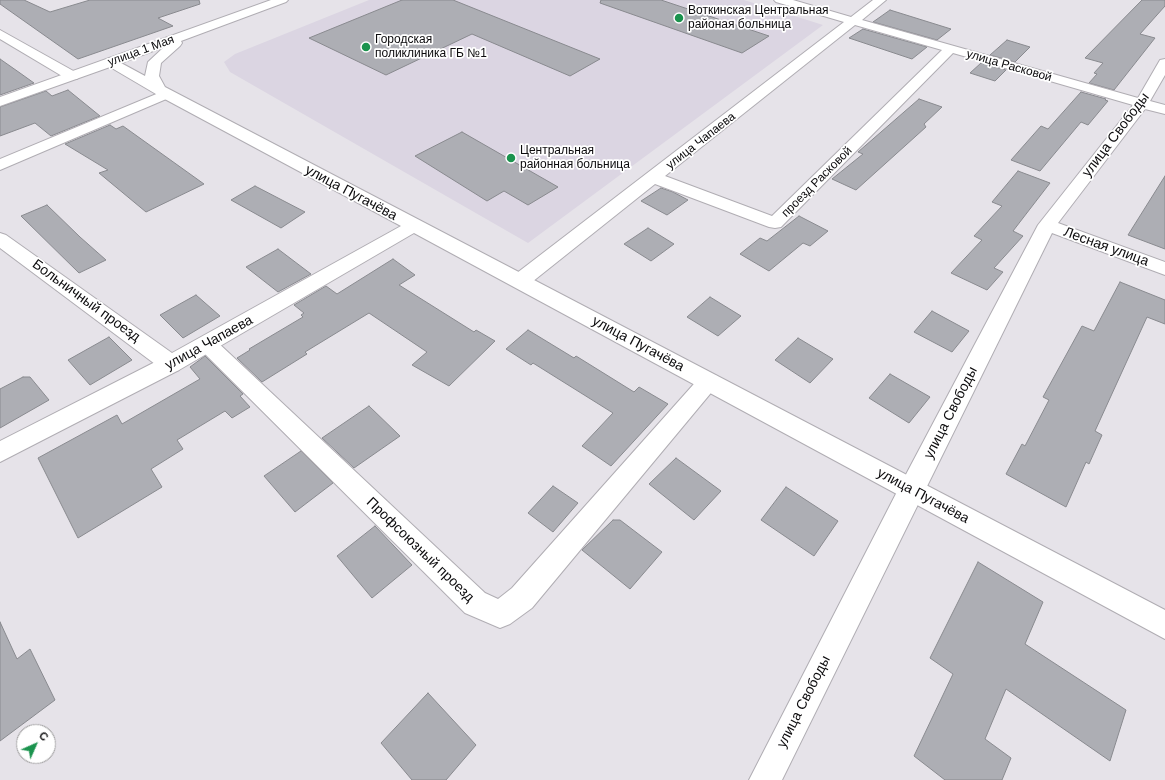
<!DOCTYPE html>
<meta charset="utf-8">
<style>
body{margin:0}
#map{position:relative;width:1165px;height:780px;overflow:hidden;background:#e6e3e9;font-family:Arial,sans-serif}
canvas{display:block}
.north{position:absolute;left:16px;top:724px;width:40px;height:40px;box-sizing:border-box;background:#fff;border:1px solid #9e9d9e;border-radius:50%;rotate:45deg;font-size:11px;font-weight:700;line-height:16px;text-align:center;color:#0c0b0d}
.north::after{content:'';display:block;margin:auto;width:14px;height:18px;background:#1b934e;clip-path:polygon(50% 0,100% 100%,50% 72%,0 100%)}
</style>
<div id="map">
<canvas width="1165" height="780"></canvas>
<div class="north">С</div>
</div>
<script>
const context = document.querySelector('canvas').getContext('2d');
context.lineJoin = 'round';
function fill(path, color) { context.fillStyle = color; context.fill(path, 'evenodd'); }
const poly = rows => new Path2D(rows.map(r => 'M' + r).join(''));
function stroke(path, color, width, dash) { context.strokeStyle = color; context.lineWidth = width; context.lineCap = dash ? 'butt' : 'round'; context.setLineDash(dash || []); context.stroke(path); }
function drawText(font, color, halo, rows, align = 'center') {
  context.font = font + ' Arial,sans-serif'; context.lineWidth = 3.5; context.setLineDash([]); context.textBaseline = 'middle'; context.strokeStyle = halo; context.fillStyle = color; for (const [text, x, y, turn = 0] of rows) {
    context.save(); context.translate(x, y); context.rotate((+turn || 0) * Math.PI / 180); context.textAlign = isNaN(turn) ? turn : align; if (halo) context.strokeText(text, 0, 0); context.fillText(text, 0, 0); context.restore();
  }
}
const built = poly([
 [369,0,744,0,823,25,528,243,230,72,224,62,235,54]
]);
const building = poly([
 [0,0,24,0,50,12,90,0,199,0,200,4,158,18,173,26,78,59,0,4,0,0],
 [402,0,453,0,600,59,570,76,472,34,386,75,309,38,402,0],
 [601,0,661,0,769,36,742,53,600,3,601,0],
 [1142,0,1165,0,1165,6,1140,34,1155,38,1114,90,1089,83,1097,74,1094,73,1103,63,1085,58,1142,0],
 [890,10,951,29,937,40,873,22,890,10],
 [863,29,927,47,912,59,849,38,863,29],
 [1007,40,1030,47,1015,62,990,55,1007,40],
 [0,59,20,73,34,83,0,95,0,59],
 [981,63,1006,70,995,81,970,73,981,63],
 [68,90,100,116,51,136,35,123,0,136,0,107,46,91,52,96,68,90],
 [1081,92,1106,99,1105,100,1108,101,1088,125,1081,122,1040,171,1011,160,1041,126,1048,129,1081,92],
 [919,99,942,107,924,124,926,127,856,190,832,179,863,154,858,152,919,99],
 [110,125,116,129,123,126,204,184,146,212,99,173,108,170,65,144,110,125],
 [462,132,558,187,528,205,504,191,487,201,415,156,462,132],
 [1018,171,1050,183,1013,231,1023,236,994,268,1003,272,987,290,951,273,982,240,974,236,1002,206,992,202,1018,171],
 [1165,176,1165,249,1128,235,1165,176],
 [255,186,305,212,281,228,231,200,255,186],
 [661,188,673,192,688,200,667,215,641,201,661,188],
 [47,205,80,237,106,260,79,273,21,216,47,205],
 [799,216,828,231,810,246,803,243,769,271,740,254,760,238,767,241,799,216],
 [648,228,674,244,651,261,624,244,648,228],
 [278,249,311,274,278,292,246,267,278,249],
 [393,259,415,275,399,285,474,332,476,330,495,341,449,386,412,365,427,352,369,313,305,352,307,354,262,382,237,358,250,350,249,349,303,317,301,315,304,313,294,305,326,286,337,294,393,259],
 [1120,282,1165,300,1165,324,1147,317,1095,431,1102,435,1089,464,1086,462,1066,507,1006,474,1022,444,1025,446,1049,400,1043,397,1082,326,1094,331,1120,282],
 [196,295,220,316,183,338,160,315,196,295],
 [710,297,741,316,718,336,687,317,710,297],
 [932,311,969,331,952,352,914,332,932,311],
 [528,330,574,358,576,356,634,392,639,387,668,404,611,466,582,446,613,413,533,363,531,365,506,349,528,330],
 [109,337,132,360,90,385,68,360,109,337],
 [798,338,833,359,810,383,775,360,798,338],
 [205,356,243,394,240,396,250,407,232,418,225,411,177,440,183,449,151,469,162,487,78,538,38,458,117,415,122,424,200,379,190,367,205,356],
 [890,374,930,397,909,423,869,398,890,374],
 [23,377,30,377,49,400,0,428,0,389,23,377],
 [369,406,400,436,354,468,322,438,369,406],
 [301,451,333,483,295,512,264,476,301,451],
 [676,458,721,491,694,520,649,484,676,458],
 [553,486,578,503,553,532,528,513,553,486],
 [786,487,838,521,814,556,761,520,786,487],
 [613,520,620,520,662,552,630,589,582,550,613,520],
 [375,526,412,565,372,598,337,556,375,526],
 [978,562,1043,602,1025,644,1126,710,1110,761,1006,689,985,739,1011,758,1002,780,945,780,914,756,953,674,930,658,978,562],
 [0,622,17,659,30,649,55,700,0,741,0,622],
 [428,693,476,745,446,780,412,780,381,743,428,693]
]);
const minor = poly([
 [774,0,793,0,851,17,873,0,886,0,862,20,1138,98,1160,60,1165,59,1165,75,1150,101,1165,105,1165,114,1145,109,1058,223,1165,262,1165,275,1052,233,782,780,749,780,902,482,1038,225,1133,105,953,53,781,227,775,228,769,227,655,184,527,286,520,287,513,286,510,281,513,276,844,22,776,2,774,0],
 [855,25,942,50,772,216,665,176,855,25],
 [0,30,77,73,79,76,77,79,67,79,0,39,0,30],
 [166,90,171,91,173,94,171,97,0,170,0,159,166,90],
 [0,233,6,235,179,358,182,364,179,370,171,372,163,370,0,248,0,233],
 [207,336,214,339,485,593,498,599,512,588,701,376,709,374,717,376,720,382,532,608,510,624,500,628,465,613,200,349,197,344,200,339,207,336]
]);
const secondary = poly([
 [271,0,288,0,286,2,181,41,182,43,180,46,161,63,159,76,165,87,1165,610,1165,639,414,233,179,370,0,462,0,441,163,358,401,226,161,97,110,67,0,106,0,97,271,0],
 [164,47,148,62,145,76,121,63,164,47]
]);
const markers = [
 [679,18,5,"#1b934e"],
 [366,47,5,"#1b934e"],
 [511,158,5,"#1b934e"]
];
const farPoinames = [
 ["Воткинская Центральная",688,11],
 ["районая больница",688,25],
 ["Городская",375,40],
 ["поликлиника ГБ №1",375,54],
 ["Центральная",520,151],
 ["районная больница",520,165]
];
const farStreetnames = [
 ["улица 1 Мая",141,51,-20],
 ["улица Расковой",1009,66,16],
 ["улица Чапаева",701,141,-38],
 ["проезд Расковой",817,182,-45]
];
const streetNames = [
 ["улица Свободы",1116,135,-53],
 ["улица Пугачёва",351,193,28],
 ["Лесная улица",1106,247,20],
 ["Больничный проезд",86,301,36],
 ["улица Чапаева",209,343,-29],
 ["улица Пугачёва",638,344,28],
 ["улица Свободы",951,413,-63],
 ["улица Пугачёва",923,496,28],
 ["Профсоюзный проезд",420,550,44],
 ["улица Свободы",804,702,-63]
];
fill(built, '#dbd5e2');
fill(building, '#adaeb4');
stroke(building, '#898a8f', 1);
stroke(minor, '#b0adb3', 2);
stroke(secondary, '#b0adb3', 2);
fill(minor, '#fff');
fill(secondary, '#fff');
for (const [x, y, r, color] of markers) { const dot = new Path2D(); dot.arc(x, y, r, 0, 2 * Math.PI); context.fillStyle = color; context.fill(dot); stroke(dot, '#fff', 1.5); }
drawText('12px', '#0c0b0d', '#fff', farPoinames, 'left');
drawText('12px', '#0c0b0d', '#fff', farStreetnames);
drawText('14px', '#0c0b0d', '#fff', streetNames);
</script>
